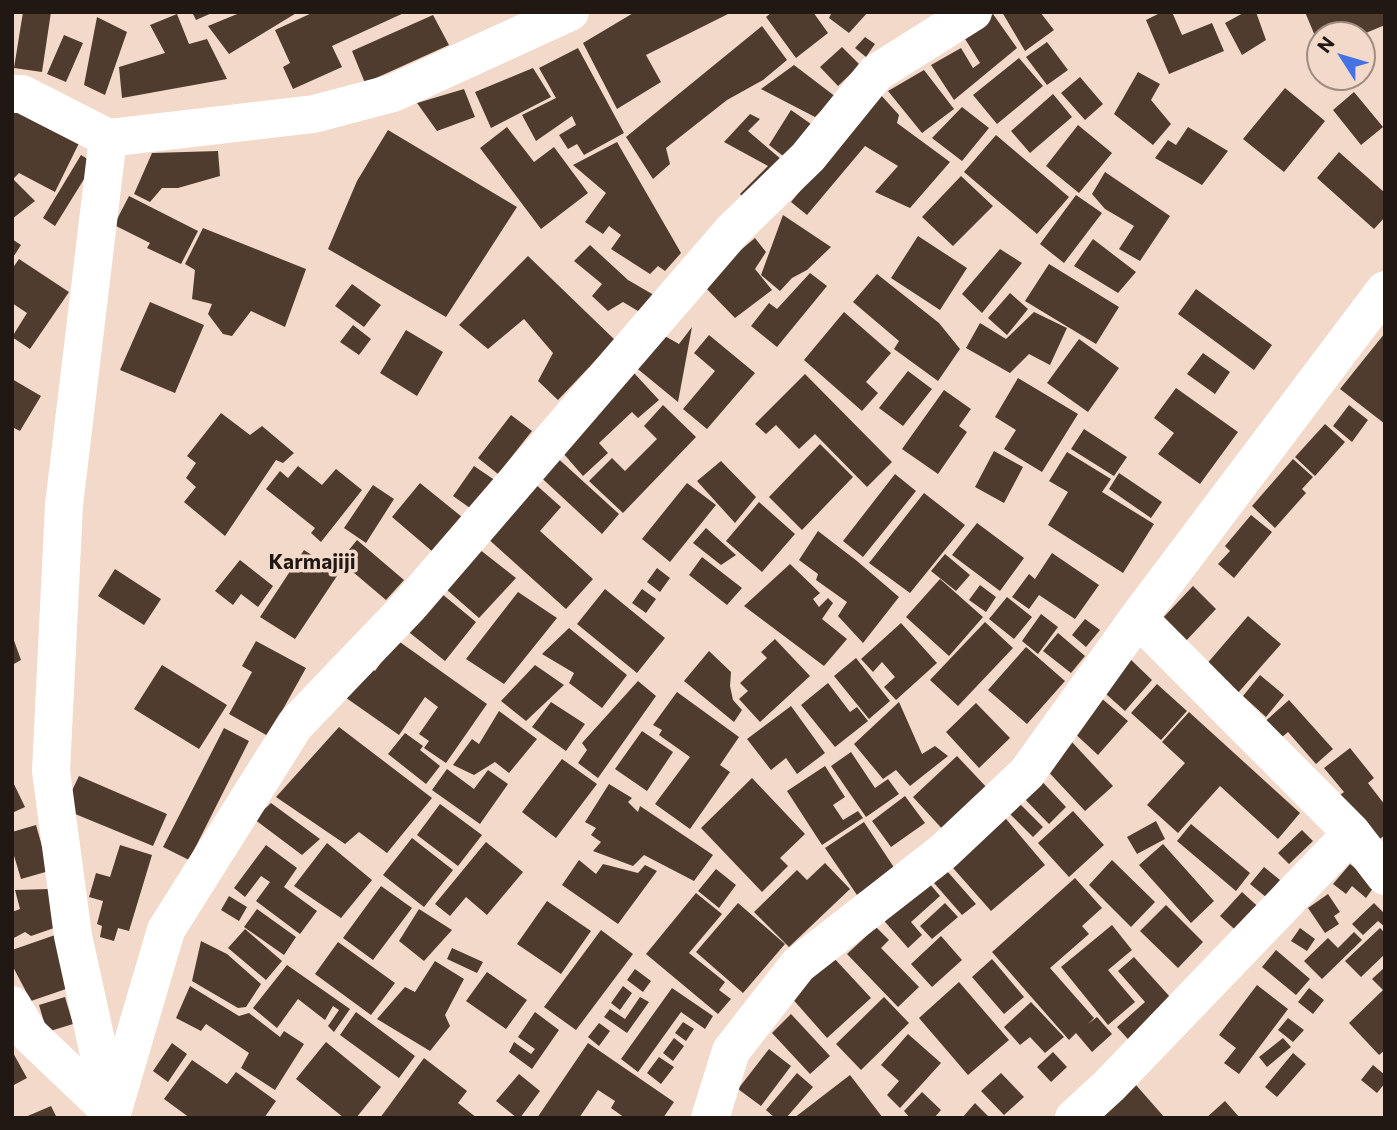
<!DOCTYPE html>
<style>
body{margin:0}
#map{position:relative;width:1397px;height:1130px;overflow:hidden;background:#f2d9c9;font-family:Commissioner,sans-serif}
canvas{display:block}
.frame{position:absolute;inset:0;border:14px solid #211813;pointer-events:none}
.north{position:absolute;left:1306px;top:21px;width:70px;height:70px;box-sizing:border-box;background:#f2d9c9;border:2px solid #9e8c80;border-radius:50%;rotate:307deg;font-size:19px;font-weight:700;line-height:28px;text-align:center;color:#211813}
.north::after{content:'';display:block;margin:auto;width:24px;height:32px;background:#4572e4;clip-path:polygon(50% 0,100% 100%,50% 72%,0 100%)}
</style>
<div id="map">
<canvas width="1397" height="1130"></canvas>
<div class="frame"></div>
<div class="north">N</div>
</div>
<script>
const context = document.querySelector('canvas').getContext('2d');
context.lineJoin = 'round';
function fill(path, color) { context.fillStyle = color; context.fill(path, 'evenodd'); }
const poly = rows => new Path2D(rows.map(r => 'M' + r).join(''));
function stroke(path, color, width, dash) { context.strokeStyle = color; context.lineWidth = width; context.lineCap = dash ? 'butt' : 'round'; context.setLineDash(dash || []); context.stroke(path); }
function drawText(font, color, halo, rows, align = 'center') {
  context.font = font + ' Commissioner,sans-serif'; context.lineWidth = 7; context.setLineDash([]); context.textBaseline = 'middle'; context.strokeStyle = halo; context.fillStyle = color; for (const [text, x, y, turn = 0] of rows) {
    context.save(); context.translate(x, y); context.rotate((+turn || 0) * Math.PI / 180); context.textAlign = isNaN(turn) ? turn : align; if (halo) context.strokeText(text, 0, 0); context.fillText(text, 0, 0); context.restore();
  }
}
const building = poly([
 [23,12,51,12,42,72,14,68],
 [192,12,214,12,196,20],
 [242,12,298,12,229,54,208,26],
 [314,12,406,12,332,46,342,67,293,89,283,67,290,63,275,30],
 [635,12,732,12,646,55,661,82,617,109,583,43],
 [772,12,813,12,828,33,796,58,766,17],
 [832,12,868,12,849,33,829,18],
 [1002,12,1040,12,1054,30,1025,51],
 [1162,12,1172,12,1182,35,1212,23,1224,51,1169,74,1146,20],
 [1245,12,1256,12,1266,40,1242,55,1225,23],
 [1305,12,1385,12,1385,25,1361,35,1320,35,1320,48],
 [177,14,189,44,207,39,227,79,122,98,119,67,165,53,150,25],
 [993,14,1017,48,954,100,931,65,961,48,973,68,980,63,962,34],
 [433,15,449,45,365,83,352,51],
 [97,17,127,32,105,95,84,85],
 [762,26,787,60,763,80,727,100,666,148,670,164,653,179,626,137],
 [64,35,83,43,66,82,47,74],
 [865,37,875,44,866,57,855,48],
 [1047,42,1068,70,1047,85,1026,57],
 [842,47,860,65,838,86,820,67],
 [578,48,624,133,584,155,577,144,568,149,559,135,576,125,572,116,536,141,522,115,556,98,539,68],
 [1019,58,1043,86,997,124,973,95],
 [794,65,836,97,815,117,761,89],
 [533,68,551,97,491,128,475,92],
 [924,70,954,109,922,133,888,91],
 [1138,72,1160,84,1151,100,1171,124,1153,145,1114,114],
 [1080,77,1103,104,1085,120,1061,93],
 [1285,88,1325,121,1284,172,1243,139],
 [464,89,475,117,437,131,417,103],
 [1354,92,1383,127,1361,145,1333,110],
 [880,94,899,115,897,123,950,162,910,208,875,192,898,166,865,146,807,215,791,202],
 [1053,94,1072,117,1030,153,1011,131],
 [962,107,989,128,962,161,932,138],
 [12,108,84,133,55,192,19,173,13,179,35,201,12,219],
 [791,110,821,131,796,166,769,145],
 [750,114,760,119,748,131,789,166,752,206,740,194,768,166,724,142],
 [1078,125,1112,153,1079,193,1046,166],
 [507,127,534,162,554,147,588,193,541,229,480,148],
 [1188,127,1228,151,1202,185,1155,158,1168,140,1176,145],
 [388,130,517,207,446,317,328,249,357,181],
 [996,135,1069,197,1037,234,964,172],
 [617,142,681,253,665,271,658,266,650,274,611,249,621,235,609,226,603,234,585,222,606,193,573,165],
 [218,151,220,176,178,188,162,188,150,202,134,194,152,153],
 [1339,152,1385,193,1385,217,1374,229,1317,178],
 [81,155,94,163,55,226,43,218],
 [1105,172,1170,216,1140,261,1119,249,1134,226,1105,209,1092,194],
 [961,176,993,206,953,246,922,217],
 [1076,195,1102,213,1064,263,1040,244],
 [129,196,198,231,181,264,147,248,150,243,114,225],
 [783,215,831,247,807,270,792,278,780,291,761,275],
 [203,228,306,269,285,327,251,311,232,336,223,334,208,314,212,304,192,299,195,270,185,264],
 [918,236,967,268,940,310,891,278],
 [755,238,766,252,755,269,772,290,735,318,701,283],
 [12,239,21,245,12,259],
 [1093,239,1136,272,1118,293,1074,266],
 [590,245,628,280,666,302,638,311,623,302,608,311,592,296,602,284,574,261],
 [1000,249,1022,263,982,313,962,294],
 [528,256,615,340,558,400,538,381,553,353,524,319,488,349,459,325],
 [19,259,69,292,30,349,12,337,27,313,12,303,12,269],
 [1049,264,1119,307,1096,344,1025,301],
 [810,273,827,286,777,347,751,326,769,303,777,309],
 [877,274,939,323,960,349,938,381,894,349,899,341,853,302],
 [352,284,381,305,364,327,335,306],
 [1196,289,1272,345,1254,370,1178,314],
 [1010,293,1028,309,1007,335,988,318],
 [150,302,204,325,175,393,120,370],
 [844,312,891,353,866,382,878,393,862,411,804,360],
 [1034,312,1067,328,1050,365,1029,354,1010,373,966,348,980,323,1006,339],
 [353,325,371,339,359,355,340,342],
 [692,327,678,402,628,361,654,330,679,344],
 [406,330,443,352,417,396,380,373],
 [1385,333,1385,424,1340,389],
 [709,335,755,373,707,429,683,409,715,371,694,353],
 [1079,339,1119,368,1088,412,1047,383],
 [1203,353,1230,372,1215,394,1187,374],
 [908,371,932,389,903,426,879,408],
 [634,373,659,400,638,418,632,412,599,443,608,453,583,476,556,445],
 [805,374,892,462,867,487,815,434,799,449,776,425,766,434,755,424],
 [1018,378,1078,414,1042,472,1004,449,1016,430,995,417],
 [12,379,41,396,20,431,12,427],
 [1176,388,1238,432,1200,484,1158,454,1174,433,1154,418],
 [944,390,971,409,959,426,967,432,938,474,902,449],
 [663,405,696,437,623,513,589,481,612,458,625,471,657,439,644,426],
 [1349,405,1368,420,1352,442,1333,426],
 [221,413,250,435,262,426,294,453,283,463,276,460,225,536,184,502,196,487,186,478,196,463,187,456],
 [511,415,532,431,498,474,478,458],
 [1325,424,1345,442,1315,476,1295,457],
 [1084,429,1127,457,1114,476,1071,449],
 [820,444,853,477,802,530,769,497],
 [994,451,1023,467,1004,503,975,487],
 [1067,452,1111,479,1102,492,1154,524,1123,573,1048,525,1068,492,1049,481],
 [552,453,619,514,602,534,533,470],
 [1293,459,1313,477,1302,489,1306,493,1275,528,1252,506],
 [721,461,756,497,735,523,697,481],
 [298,466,322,485,336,469,362,490,321,542,311,533,315,528,266,489,280,471,288,478],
 [474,466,499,483,477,513,453,496],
 [1119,473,1162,502,1151,518,1109,489],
 [895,474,916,491,863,557,843,541],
 [420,483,462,517,433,552,392,517],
 [534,483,561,507,540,531,593,579,566,609,486,537],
 [687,483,716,505,670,562,642,539],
 [373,485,394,499,366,543,344,528],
 [924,493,965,525,910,593,869,563],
 [759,502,795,534,762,572,726,541],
 [1251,515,1272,532,1234,578,1218,564,1230,551,1225,546],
 [977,523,1024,558,1000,591,952,555],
 [706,528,736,555,721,565,693,543],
 [818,531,857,561,899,597,863,643,838,616,847,602,816,580,818,574,799,560],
 [357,540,404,580,386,600,340,561],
 [479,549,516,578,479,618,446,589],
 [304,550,339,573,295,639,260,617],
 [1052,553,1099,585,1075,619,1039,595,1029,609,1012,597,1029,574,1035,579],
 [945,554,970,575,956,591,931,571],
 [702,557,742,588,727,605,689,575],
 [240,560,273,586,258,607,241,594,233,605,215,591],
 [790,564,820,593,813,599,819,607,828,598,833,603,822,619,847,639,824,666,744,606],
 [657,568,670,578,660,592,647,582],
 [115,569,161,599,144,625,98,596],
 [940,579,983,617,949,656,906,617],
 [980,585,996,597,986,612,969,600],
 [1193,586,1216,609,1184,643,1160,621],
 [436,589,476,622,445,661,405,629],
 [605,589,665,638,637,673,577,624],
 [642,589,656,599,646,613,632,603],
 [518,592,557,618,504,684,466,659],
 [1007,597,1032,617,1014,639,989,619],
 [1041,614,1058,627,1038,654,1022,641],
 [1248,616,1281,644,1237,694,1205,666],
 [1085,619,1100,630,1086,647,1072,635],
 [985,622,1013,648,958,706,930,680],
 [901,623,937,663,896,700,884,687,895,677,882,662,873,672,861,659],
 [569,628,627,675,602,708,569,683,574,673,542,654],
 [1058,633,1085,656,1071,673,1043,651],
 [12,635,21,660,12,665],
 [775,639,810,676,760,722,739,699,748,691,740,683,767,658,761,652],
 [397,640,487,704,446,763,424,748,429,741,419,734,438,707,425,697,399,735,342,695,364,664,375,671],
 [256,641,306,668,268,736,229,714,252,672,242,666],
 [1026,647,1065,681,1027,724,988,690],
 [709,651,731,672,730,686,733,700,742,710,734,722,684,681],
 [1126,655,1152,680,1125,711,1097,686],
 [856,658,890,701,869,719,834,676],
 [162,665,227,705,199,749,134,709],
 [535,665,564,685,526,721,501,701],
 [1260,675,1284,695,1266,717,1243,696],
 [638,681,656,696,598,778,578,763,587,750,582,743],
 [828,683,850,712,857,707,868,721,835,747,801,705],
 [1157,684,1187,711,1161,740,1131,713],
 [677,692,739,737,720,765,730,772,690,829,655,804,690,757,659,735,662,730,653,725],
 [1100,697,1128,721,1098,755,1071,730],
 [1289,700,1333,749,1316,764,1288,732,1275,743,1260,726],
 [551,702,585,724,566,751,532,727],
 [899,702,922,754,935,746,948,756,910,786,896,770,883,779,854,744],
 [976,703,1010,738,979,768,946,732],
 [791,706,825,753,797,774,786,758,771,770,747,739],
 [499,711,537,739,509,773,495,762,474,775,453,765,472,739,479,744],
 [1189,712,1300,813,1278,839,1220,786,1178,833,1147,805,1185,763,1162,742],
 [339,727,432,798,387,853,359,832,345,844,276,797],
 [224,728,249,741,189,860,163,847],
 [642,731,673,752,647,791,615,769],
 [405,733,423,746,420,750,440,766,426,784,388,754],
 [1071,741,1113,786,1085,811,1043,766],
 [1350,748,1374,778,1368,783,1385,805,1385,835,1372,845,1336,798,1344,792,1324,768],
 [851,752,875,788,888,779,899,794,866,817,831,766],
 [957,756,990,791,946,833,913,797],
 [562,759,597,784,556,838,522,812],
 [825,766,845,797,833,805,843,820,858,811,863,818,822,845,787,791],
 [447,769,474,789,488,770,508,784,480,824,432,790],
 [1036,775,1066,807,1049,824,1018,792],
 [79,776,167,814,153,846,63,809],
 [752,778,805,834,780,858,788,866,762,892,701,828],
 [12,780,25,807,12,813],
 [609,784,632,798,628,802,638,812,640,806,713,855,694,881,644,855,633,866,593,851,601,842,591,835,596,828,585,822],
 [905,796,925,823,891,847,872,821],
 [1013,797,1043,827,1033,837,1003,807],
 [271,803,320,839,302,855,254,819],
 [440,804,482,835,458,866,417,835],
 [1073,811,1104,845,1069,877,1038,843],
 [1001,813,1045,865,991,911,946,860],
 [1156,821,1165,839,1137,854,1127,837],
 [864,822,895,869,857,895,825,848],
 [1191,824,1250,873,1236,891,1177,841],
 [36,825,49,871,21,879,12,849,12,832],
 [1302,830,1313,841,1289,864,1278,853],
 [412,838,453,870,424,907,383,875],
 [486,842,523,872,487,915,466,897,450,916,435,904],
 [327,843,372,880,341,918,294,886],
 [1163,844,1214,901,1191,923,1139,865],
 [120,845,152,855,129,931,118,928,114,941,100,937,102,926,97,924,103,901,89,897,96,873,110,877],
 [266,845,297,868,284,887,317,911,300,934,256,901,270,882,261,876,245,897,234,888],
 [579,860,596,874,603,864,638,873,645,865,657,871,618,924,562,885],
 [1112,860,1155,902,1131,927,1089,885],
 [825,863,850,889,789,947,754,912,797,870,807,880],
 [940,863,976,904,962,915,927,875],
 [1350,864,1376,884,1366,898,1352,886,1346,894,1333,884],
 [1264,867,1280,880,1266,897,1250,884],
 [716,869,736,885,719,908,698,891],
 [923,876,940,896,911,922,922,935,908,948,879,915],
 [1075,878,1102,908,1082,926,1089,934,1050,968,1094,1018,1088,1024,1097,1017,1112,1034,1092,1052,1076,1033,1069,1040,992,952],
 [381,886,412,908,373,960,343,938],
 [49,889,54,928,31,936,25,932,12,939,12,912,20,909,15,890],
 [1242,892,1264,912,1242,936,1220,916],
 [696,893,722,914,689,953,725,982,719,990,731,999,718,1014,646,954],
 [1328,894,1340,912,1334,916,1339,924,1325,933,1308,908],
 [229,896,247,907,239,921,221,910],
 [547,901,591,931,561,974,517,944],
 [738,903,785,944,743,993,696,952],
 [945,903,958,917,932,939,920,926],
 [1374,903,1385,914,1385,927,1378,921,1363,935,1352,924],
 [1166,905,1203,942,1178,968,1140,931],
 [257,909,296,937,284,955,244,927],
 [419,909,452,930,424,961,399,941],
 [1112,925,1132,950,1108,970,1135,1002,1108,1025,1061,967],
 [876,927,889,940,881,948,919,987,898,1007,847,954],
 [1300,928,1315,939,1307,951,1291,941],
 [1380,928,1385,933,1385,954,1361,977,1345,961],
 [245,929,282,961,266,980,228,948],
 [601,930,633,954,576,1030,544,1007],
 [1354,932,1362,940,1322,979,1304,961,1328,938,1338,948],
 [58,934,66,989,31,1001,12,965,12,950],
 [941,936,962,960,932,987,911,964],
 [201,941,227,954,261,984,246,1007,238,1008,192,981],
 [338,942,395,983,371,1015,315,974],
 [452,948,483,962,477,973,447,959],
 [1276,950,1310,979,1296,995,1262,967],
 [833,957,871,998,827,1038,790,996],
 [1134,957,1180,1008,1136,1048,1117,1027,1145,1002,1118,971],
 [992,959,1024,997,1004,1014,972,977],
 [435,961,464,979,445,1015,450,1026,430,1051,377,1019,405,987,415,992],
 [287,965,350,1009,334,1032,328,1026,339,1010,333,1006,325,1020,298,999,277,1028,253,1008],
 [1385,967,1385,1050,1379,1055,1349,1023,1383,990,1372,979],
 [635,969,651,981,643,992,627,980],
 [487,972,527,1000,506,1029,466,1001],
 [959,982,1009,1040,968,1075,919,1018],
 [1257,985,1288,1009,1239,1074,1224,1063,1236,1048,1219,1035],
 [190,986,239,1016,249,1013,280,1037,284,1031,304,1044,275,1090,241,1068,249,1053,206,1024,201,1031,176,1018],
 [623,986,632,993,620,1010,611,1003],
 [672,988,713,1016,705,1029,681,1012,638,1072,621,1059],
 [1309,988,1324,1000,1313,1014,1298,1002],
 [65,997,73,1024,47,1032,39,1005],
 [640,997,649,1002,627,1033,604,1017,610,1009,625,1019],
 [884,997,909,1023,861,1070,836,1044],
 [1031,1002,1064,1037,1045,1053,1030,1037,1020,1045,1004,1027],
 [356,1012,415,1056,399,1078,340,1035],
 [535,1012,559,1030,532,1069,509,1052,514,1042,531,1054,535,1049,518,1037],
 [791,1014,830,1056,810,1074,772,1033],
 [1288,1018,1304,1030,1293,1042,1278,1030],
 [683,1022,694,1029,686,1041,675,1033],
 [599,1023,610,1031,599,1046,588,1037],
 [908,1034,941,1063,900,1108,887,1095,899,1081,881,1065],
 [674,1038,684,1046,673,1061,663,1053],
 [1283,1038,1291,1047,1267,1067,1259,1057],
 [326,1042,381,1087,356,1118,344,1118,296,1079],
 [172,1043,187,1054,168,1082,153,1071],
 [588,1043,674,1102,663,1118,625,1118,611,1108,615,1101,598,1090,579,1118,537,1118],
 [769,1049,791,1066,761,1106,738,1089],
 [12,1051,27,1078,12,1086],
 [1053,1052,1067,1067,1051,1082,1037,1067],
 [1293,1053,1306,1064,1277,1097,1265,1087],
 [659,1057,674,1067,661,1084,647,1073],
 [424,1058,467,1091,458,1103,477,1118,380,1118],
 [192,1060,227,1084,236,1072,276,1101,264,1118,190,1118,164,1099],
 [1373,1065,1385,1075,1385,1083,1377,1093,1361,1080],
 [797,1073,813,1087,786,1118,775,1118,766,1110],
 [1001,1073,1024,1097,1004,1115,981,1091],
 [519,1074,540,1091,520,1118,517,1118,496,1101],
 [850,1075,883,1118,794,1118],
 [1136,1085,1165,1118,1098,1118],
 [922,1092,941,1110,934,1118,910,1118,904,1111],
 [1225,1101,1240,1118,1206,1118],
 [975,1103,990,1118,962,1118],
 [51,1106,57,1118,23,1118]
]);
const street = poly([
 [12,94,22,94,108,138,314,114,393,93,570,12],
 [108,138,64,505,51,771,73,936,111,1109],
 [1138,618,1352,833,1385,876],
 [12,1005,30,1035,112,1113],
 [112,1113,166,930,295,725,409,606,733,230,808,157,876,73,973,12],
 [710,1118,731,1051,798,965,943,852,1027,773,1138,618,1385,290],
 [1074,1118,1109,1086,1352,833]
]);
const quarterNames = [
 ["Karmajiji",312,562]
];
fill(building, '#503c2f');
stroke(street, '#fff', 38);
drawText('bold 21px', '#211813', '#f2d9c9', quarterNames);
</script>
